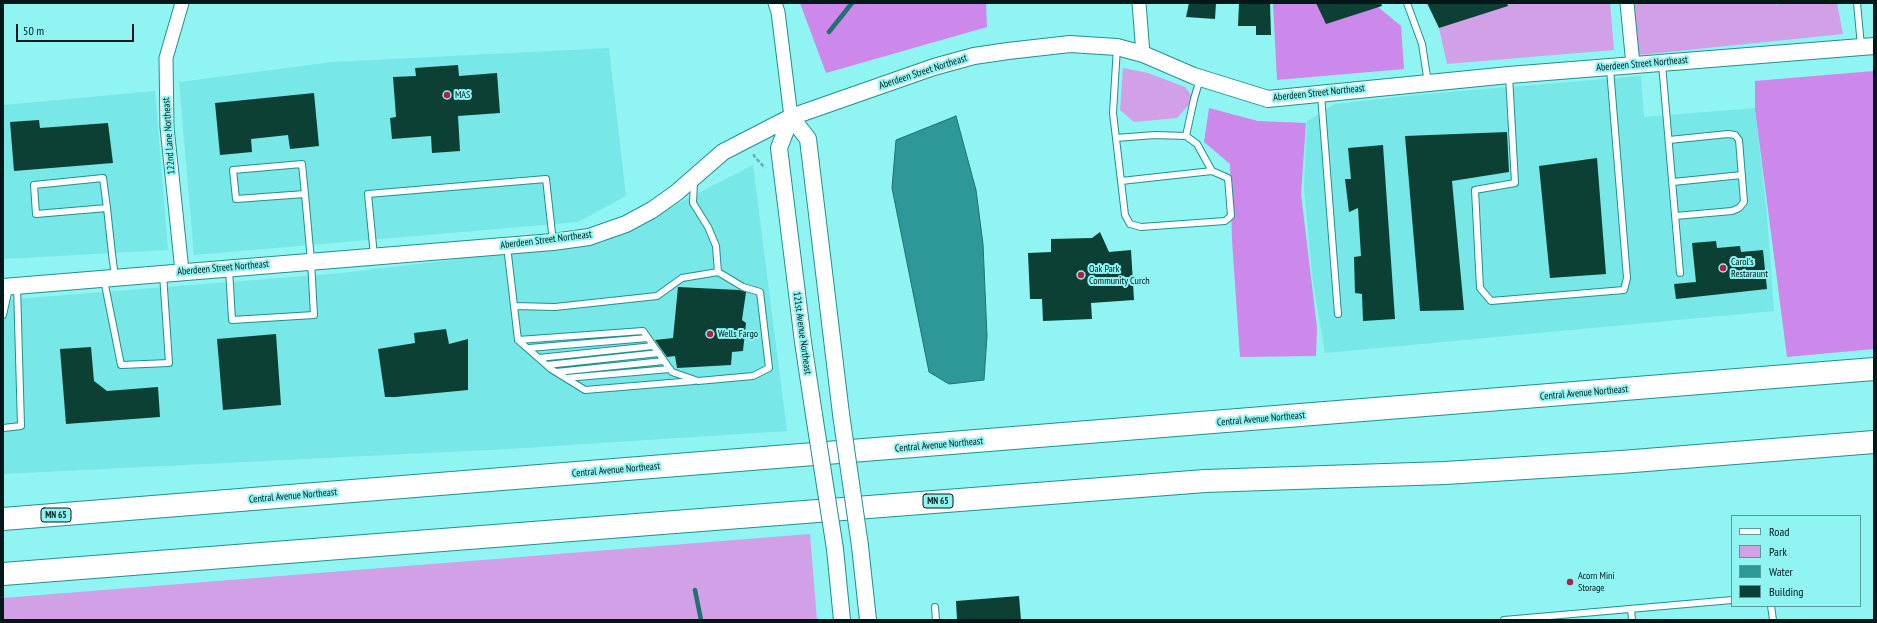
<!DOCTYPE html>
<style>
body{margin:0}
#map{position:relative;width:1877px;height:623px;overflow:hidden;background:#90f4f3;font-family:"PT Sans Narrow",sans-serif}
canvas{display:block}
.frame{position:absolute;inset:0;border:4px solid #021717;pointer-events:none}
.legend{position:absolute;left:1731px;top:515px;width:130px;height:92px;box-sizing:border-box;background:#90f4f3;border:1px solid #579c9b;margin:0;padding:5px 7px;list-style:none;font-size:12px;color:#021717}
.legend li{display:flex;align-items:center;gap:8px;height:20px}
.legend b{width:20px;border:1px solid #579c9b}
.scale{position:absolute;left:16px;top:24px;width:118px;height:18px;box-sizing:border-box;border:2px solid #021717;border-top:0;padding-left:5px;font-size:12px;line-height:14px;white-space:nowrap;color:#021717;-webkit-text-stroke:3px #90f4f3;paint-order:stroke}
</style>
<div id="map">
<canvas width="1877" height="623"></canvas>
<div class="frame"></div>
<ul class="legend">
<li><b style="height:5px;background:#fff"></b>Road</li>
<li><b style="height:11px;background:#d1a0e7"></b>Park</li>
<li><b style="height:11px;background:#2e9898"></b>Water</li>
<li><b style="height:11px;background:#0c4035"></b>Building</li>
</ul>
<div class="scale">50 m</div>
</div>
<script>
const context = document.querySelector('canvas').getContext('2d');
context.lineJoin = 'round';
function fill(path, color) { context.fillStyle = color; context.fill(path, 'evenodd'); }
const poly = rows => new Path2D(rows.map(r => 'M' + r).join(''));
function stroke(path, color, width, dash) { context.strokeStyle = color; context.lineWidth = width; context.lineCap = dash ? 'butt' : 'round'; context.setLineDash(dash || []); context.stroke(path); }
function drawText(font, color, halo, rows, align = 'center') {
  context.font = font + ' "PT Sans Narrow",sans-serif'; context.lineWidth = 4; context.setLineDash([]); context.textBaseline = 'middle'; context.strokeStyle = halo; context.fillStyle = color; for (const [text, x, y, turn = 0] of rows) {
    context.save(); context.translate(x, y); context.rotate((+turn || 0) * Math.PI / 180); context.textAlign = isNaN(turn) ? turn : align; if (halo) context.strokeText(text, 0, 0); context.fillText(text, 0, 0); context.restore();
  }
}
const built = poly([
 [609,48,626,196,578,222,194,255,179,82,333,62],
 [1641,76,1644,117,1755,108,1767,216,1774,311,1325,353,1312,275,1304,187,1307,121,1335,104,1426,94],
 [155,91,168,250,3,259,3,105],
 [753,165,787,431,508,449,3,474,3,300,342,273,603,242]
]);
const green = poly([
 [1487,3,1610,3,1614,50,1447,64,1439,28],
 [1634,3,1775,3,1776,5,1782,3,1837,3,1843,34,1639,55],
 [1123,68,1148,73,1185,87,1194,99,1177,118,1134,122,1120,110],
 [810,534,817,620,3,620,3,598]
]);
const forest = poly([
 [800,3,986,3,987,27,826,73],
 [1273,3,1316,3,1378,7,1401,26,1404,69,1277,80],
 [1874,71,1874,349,1787,357,1755,109,1755,81],
 [1209,108,1258,121,1306,123,1301,194,1317,328,1316,356,1240,357,1232,240,1230,164,1204,142]
]);
const water = poly([
 [956,116,976,190,983,244,987,336,984,380,949,384,929,372,892,188,896,140,956,116]
]);
const stream = poly([
 [829,32,852,3],
 [695,590,701,620]
]);
const building = poly([
 [1189,3,1216,3,1215,19,1186,17],
 [1239,3,1270,3,1271,35,1256,35,1256,26,1238,26],
 [1316,3,1381,3,1382,6,1326,24],
 [1427,3,1507,3,1508,6,1439,28],
 [458,65,459,76,497,73,500,113,458,116,460,151,432,153,431,136,392,139,390,118,396,117,393,77,416,76,415,68],
 [314,93,319,146,290,149,288,135,251,139,252,152,220,155,215,103],
 [39,120,40,128,108,123,113,163,14,171,10,122],
 [1507,132,1509,172,1452,181,1464,310,1420,311,1405,136],
 [1383,145,1395,319,1363,321,1362,294,1355,293,1354,257,1361,256,1358,208,1349,212,1345,179,1351,179,1348,148],
 [1597,158,1606,274,1550,278,1539,166],
 [1100,232,1109,252,1131,250,1134,300,1091,303,1092,319,1043,321,1042,299,1030,299,1028,253,1051,252,1051,239,1092,238],
 [1716,241,1717,248,1740,246,1741,252,1763,250,1767,289,1676,299,1674,284,1696,282,1692,243],
 [678,287,739,290,746,292,742,320,746,323,743,351,732,352,731,365,677,368,675,356,667,357,655,340,673,338],
 [446,329,449,344,468,339,468,390,395,397,385,397,378,349,415,343,414,333],
 [276,334,281,405,223,410,217,339],
 [91,347,94,381,107,391,158,387,160,417,66,424,60,349],
 [1019,596,1021,620,957,620,956,601]
]);
const path = poly([
 [754,154,754,156,765,168]
]);
const service = poly([
 [1407,3,1422,44,1428,83],
 [1857,3,1861,46],
 [1117,47,1113,113,1125,215,1130,224,1141,227,1225,221,1231,216,1228,178,1212,171,1197,144,1186,136,1194,99,1200,79],
 [1662,64,1680,273],
 [1509,76,1515,183,1475,190,1480,288,1491,301,1624,290,1627,278,1610,69],
 [1321,95,1338,314],
 [1116,138,1155,135,1186,136],
 [1669,140,1728,134,1735,135,1739,140,1744,202,1739,208,1732,211,1675,216],
 [1121,181,1212,171],
 [1673,182,1742,175],
 [107,208,36,214,34,185,103,178,107,208,112,254,115,277],
 [507,246,518,340,551,369,585,390,694,381],
 [374,256,368,194,546,179,553,242],
 [229,269,232,320,314,315,311,261,305,194,302,164,233,170,236,199,305,194],
 [104,280,121,365,169,363,163,274],
 [514,306,555,307,657,296,682,278,718,272],
 [3,315,9,288],
 [518,340,643,331,672,372,698,381,753,376,769,368,760,292,743,287,718,272,716,246,708,227,693,203,694,182],
 [529,348,648,338],
 [539,358,653,346],
 [547,365,659,353],
 [556,372,664,361],
 [566,378,670,369],
 [3,428,21,426,17,286],
 [1771,606,1773,620],
 [935,607,936,620],
 [1631,609,1632,620],
 [1504,620,1732,600]
]);
const minor = poly([
 [182,3,166,58,167,127,182,271],
 [775,3,778,12,791,117],
 [1139,3,1143,54],
 [1627,3,1633,65]
]);
const tertiary = poly([
 [791,117,808,139,841,414],
 [791,117,779,148,803,342,814,415],
 [3,287,553,242,589,237,626,224,652,210,676,193,723,152,791,117,934,67,974,56,1008,51,1070,44,1117,47,1143,54,1194,76,1268,99,1509,75,1874,46],
 [860,546,868,620],
 [835,549,842,620]
]);
const motorway = poly([
 [3,519,1874,369],
 [3,574,1205,481,1445,473,1621,462,1874,442]
]);
const tertiaryBridge = poly([
 [841,414,860,546],
 [814,415,835,549]
]);
const markers = [
 [447,95,4,"#b32142"],
 [1723,268,4,"#b32142"],
 [1081,275,4,"#b32142"],
 [710,334,4,"#b32142"],
 [1570,582,4,"#b32142"]
];
const shields = [
 [938,501,30],
 [56,515,30]
];
const shieldNames = [
 ["MN 65",938,501],
 ["MN 65",56,515]
];
const streetNames = [
 ["Aberdeen Street Northeast",1642,64,-5],
 ["Aberdeen Street Northeast",923,72,-18],
 ["Aberdeen Street Northeast",1319,93,-6],
 ["122nd Lane Northeast",169,136,-94],
 ["Aberdeen Street Northeast",546,240,-7],
 ["Aberdeen Street Northeast",223,268,-5],
 ["121st Avenue Northeast",802,333,82],
 ["Central Avenue Northeast",1584,393,-5],
 ["Central Avenue Northeast",1261,419,-5],
 ["Central Avenue Northeast",939,445,-5],
 ["Central Avenue Northeast",616,470,-5],
 ["Central Avenue Northeast",293,496,-5]
];
const poiNames = [
 ["MAS",455,95],
 ["Carol's",1731,262],
 ["Restaraunt",1731,274],
 ["Oak Park",1089,269],
 ["Community Curch",1089,281],
 ["Wells Fargo",718,334],
 ["Acorn Mini",1578,576],
 ["Storage",1578,588]
];
fill(built, '#77e7e7');
fill(green, '#d1a0e7');
fill(forest, '#cc88eb');
fill(water, '#2e9898');
stroke(water, '#217171', 1);
stroke(stream, '#217171', 4.5);
fill(building, '#0c4035');
stroke(service, '#1f9090', 8);
stroke(minor, '#1f9090', 15);
stroke(tertiary, '#1f9090', 18);
stroke(motorway, '#1f9090', 24);
stroke(path, '#65b0b0', 2.5, [4, 2]);
stroke(service, '#fff', 6);
stroke(minor, '#fff', 13);
stroke(tertiary, '#fff', 16);
stroke(motorway, '#fff', 22);
stroke(tertiaryBridge, '#1f9090', 18, []);
stroke(tertiaryBridge, '#fff', 16);
for (const [x, y, r, color] of markers) { const dot = new Path2D(); dot.arc(x, y, r, 0, 2 * Math.PI); context.fillStyle = color; context.fill(dot); stroke(dot, '#90f4f3', 1.5); }
for (const [x, y, w] of shields) { const box = new Path2D(); box.roundRect(x - w / 2, y - 7, w, 14, 3); context.fillStyle = '#90f4f3'; context.fill(box); stroke(box, '#021717', 1); }
drawText('bold 9px', '#021717', null, shieldNames);
drawText('10px', '#021717', '#90f4f3', streetNames);
drawText('10px', '#021717', '#90f4f3', poiNames, 'left');
</script>
